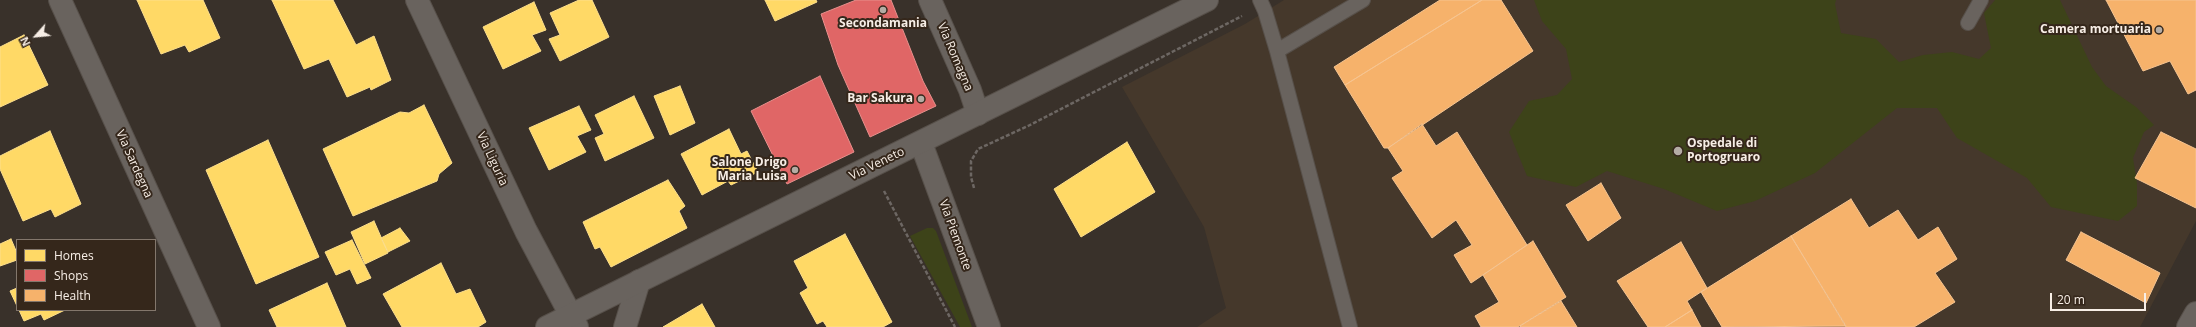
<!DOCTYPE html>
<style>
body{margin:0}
#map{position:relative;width:2196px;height:327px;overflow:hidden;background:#39312a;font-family:"Open Sans",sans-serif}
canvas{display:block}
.legend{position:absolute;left:16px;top:239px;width:140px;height:72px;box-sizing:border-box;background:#35271b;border:1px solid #83776c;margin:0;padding:5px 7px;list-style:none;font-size:12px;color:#f7eee6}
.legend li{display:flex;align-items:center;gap:8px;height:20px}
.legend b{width:20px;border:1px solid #83776c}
.north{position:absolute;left:16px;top:16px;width:40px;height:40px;-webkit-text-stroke:3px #35271b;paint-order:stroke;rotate:243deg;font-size:11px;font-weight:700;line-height:16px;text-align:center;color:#f7eee6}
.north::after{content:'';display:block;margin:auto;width:14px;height:18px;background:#f7eee6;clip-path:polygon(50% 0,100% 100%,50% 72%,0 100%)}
.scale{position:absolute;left:2050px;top:293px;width:96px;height:18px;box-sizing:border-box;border:2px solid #f7eee6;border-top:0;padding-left:5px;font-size:12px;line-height:14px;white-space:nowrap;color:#f7eee6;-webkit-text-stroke:3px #35271b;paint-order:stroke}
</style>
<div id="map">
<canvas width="2196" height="327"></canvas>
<ul class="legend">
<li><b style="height:11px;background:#ffd966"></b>Homes</li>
<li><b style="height:11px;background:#e06666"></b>Shops</li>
<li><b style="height:11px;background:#f6b26b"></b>Health</li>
</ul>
<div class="north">N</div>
<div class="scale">20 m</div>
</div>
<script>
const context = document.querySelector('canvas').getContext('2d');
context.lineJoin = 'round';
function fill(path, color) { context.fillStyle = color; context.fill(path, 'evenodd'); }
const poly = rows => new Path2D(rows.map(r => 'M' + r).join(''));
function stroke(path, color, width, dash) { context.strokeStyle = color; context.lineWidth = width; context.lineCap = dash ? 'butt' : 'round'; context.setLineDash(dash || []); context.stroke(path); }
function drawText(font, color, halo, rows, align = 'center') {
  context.font = font + ' "Open Sans",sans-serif'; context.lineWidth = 4; context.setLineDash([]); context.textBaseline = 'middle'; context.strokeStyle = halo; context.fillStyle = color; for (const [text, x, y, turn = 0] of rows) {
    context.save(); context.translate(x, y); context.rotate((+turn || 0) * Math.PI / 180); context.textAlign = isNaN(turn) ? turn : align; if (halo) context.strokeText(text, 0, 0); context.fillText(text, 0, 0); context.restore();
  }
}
const medical = poly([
 [1284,0,2196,0,2196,221,2140,327,1197,327,1226,308,1204,227,1122,87,1245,24]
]);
const green = poly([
 [1534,0,1836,0,1835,4,1841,33,1876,39,1899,62,1923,55,1952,52,1979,59,1991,48,1984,13,1995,0,2060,0,2092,67,2106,86,2136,107,2154,125,2144,132,2133,158,2137,184,2137,206,2118,221,2051,207,2027,178,1957,138,1937,108,1897,108,1815,173,1755,201,1717,211,1664,189,1607,171,1576,187,1527,176,1509,132,1529,101,1557,95,1572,79,1566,49,1542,21],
 [927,228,933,228,936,231,972,327,960,327,910,236]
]);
const homes = poly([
 [137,0,203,0,220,38,189,52,185,45,161,54,137,0],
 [272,0,333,0,356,45,374,36,391,80,371,90,370,87,347,97,329,59,304,69,272,0],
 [579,0,592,0,609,37,560,61,549,39,560,35,550,13,579,0],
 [765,0,816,0,817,2,775,21,765,0],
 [534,2,546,30,532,35,541,51,503,69,483,27,534,2],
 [24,35,48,85,0,107,0,47,24,35],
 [680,86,695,123,670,135,654,96,680,86],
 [634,96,654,138,605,161,595,138,604,134,595,115,634,96],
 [424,105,452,163,439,174,437,181,353,216,323,149,400,112,409,113,424,105],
 [579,106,591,130,577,136,586,152,549,170,529,128,579,106],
 [729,129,741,154,747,151,758,172,731,185,728,181,702,195,681,154,729,129],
 [50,131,81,204,55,217,51,209,23,221,0,169,0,156,50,131],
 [268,140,319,257,256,284,206,170,268,140],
 [1127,142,1155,192,1081,237,1054,189,1127,142],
 [668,180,685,206,679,211,687,228,611,267,600,247,595,249,583,222,668,180],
 [374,221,388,253,365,264,351,232,374,221],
 [400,228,410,241,388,252,381,238,400,228],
 [845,234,892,322,883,327,827,327,823,321,817,324,800,293,808,288,794,261,845,234],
 [11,239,17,253,17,260,0,266,0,244,11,239],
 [352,240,371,278,357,284,350,269,336,275,325,252,352,240],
 [441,263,456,294,470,289,486,322,478,327,402,327,383,294,441,263],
 [327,283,346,327,277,327,269,310,327,283],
 [17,288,17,306,10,291,17,288],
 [702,304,715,327,663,327,702,304],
 [19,310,65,310,44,320,41,314,24,321,19,310]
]);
const shops = poly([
 [856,0,891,0,923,81,936,106,870,137,838,65,821,14,856,0],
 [820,76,854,152,787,184,751,111,820,76]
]);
const health = poly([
 [1440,0,1482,0,1345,85,1334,67,1440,0],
 [1482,0,1501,0,1533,51,1388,148,1384,148,1345,85,1482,0],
 [2106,0,2196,0,2196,90,2188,94,2170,61,2143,71,2106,0],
 [1422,124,1436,146,1457,132,1527,245,1471,283,1454,255,1472,245,1456,220,1432,238,1392,178,1403,171,1388,148,1422,124],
 [2161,132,2196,149,2196,208,2135,178,2161,132],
 [1601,183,1621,218,1588,241,1566,205,1601,183],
 [1851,199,1869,228,1898,210,1918,240,1938,227,1957,259,1935,273,1955,302,1914,327,1846,327,1791,236,1851,199],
 [2081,232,2160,273,2146,303,2066,260,2081,232],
 [1791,236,1846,326,1722,327,1701,292,1791,236],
 [1533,241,1566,297,1518,327,1481,327,1475,316,1499,302,1483,275,1533,241],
 [1681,242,1707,288,1687,301,1692,310,1665,327,1648,327,1617,281,1681,242],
 [1561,301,1577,327,1521,327,1520,326,1561,301],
 [1692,310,1701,327,1665,327,1692,310]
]);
const path = poly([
 [974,188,971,177,971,161,978,149,1028,126,1242,16],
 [884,191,955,327]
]);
const lane = poly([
 [1260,0,1265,11,1277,51],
 [1968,23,1981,0],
 [1350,327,1277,51,1363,0]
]);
const street = poly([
 [417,0,526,231,577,327],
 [930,0,970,90,978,114],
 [921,143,989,327],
 [625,327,639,281]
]);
const secondary = poly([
 [60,0,209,327],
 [547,327,1207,0],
 [2188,327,2196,313]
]);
const markers = [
 [883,10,4,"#b4aca4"],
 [2159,30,4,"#b4aca4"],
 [921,99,4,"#b4aca4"],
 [1678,151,5,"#b4aca4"],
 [795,170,4,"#b4aca4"]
];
const poiNames = [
 ["Secondamania",883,24,"center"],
 ["Camera mortuaria",2151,30],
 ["Bar Sakura",913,99],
 ["Ospedale di",1687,144,"left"],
 ["Portogruaro",1687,158,"left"],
 ["Salone Drigo",787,163],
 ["Maria Luisa",787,177]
];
const streetNames = [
 ["Via Romagna",955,57,67],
 ["Via Liguria",492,159,65],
 ["Via Sardegna",134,164,66],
 ["Via Veneto",877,164,-26],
 ["Via Piemonte",955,235,70]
];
fill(medical, '#45382b');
fill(green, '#3d4319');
fill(homes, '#ffd966');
stroke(homes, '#fddf8c', 1);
fill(shops, '#e06666');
stroke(shops, '#e78f8c', 1);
fill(health, '#f6b26b');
stroke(health, '#f6c490', 1);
stroke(lane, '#57504a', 16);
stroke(street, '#57504a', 24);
stroke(secondary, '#57504a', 24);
stroke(path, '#6d6763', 2.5, [4, 2]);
stroke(lane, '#69635e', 14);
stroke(street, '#69635e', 22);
stroke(secondary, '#69635e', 22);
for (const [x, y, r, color] of markers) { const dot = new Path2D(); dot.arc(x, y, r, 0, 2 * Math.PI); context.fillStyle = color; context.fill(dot); stroke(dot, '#35271b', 1.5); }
drawText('bold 12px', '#f7eee6', '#35271b', poiNames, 'right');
drawText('12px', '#f7eee6', '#35271b', streetNames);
</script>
